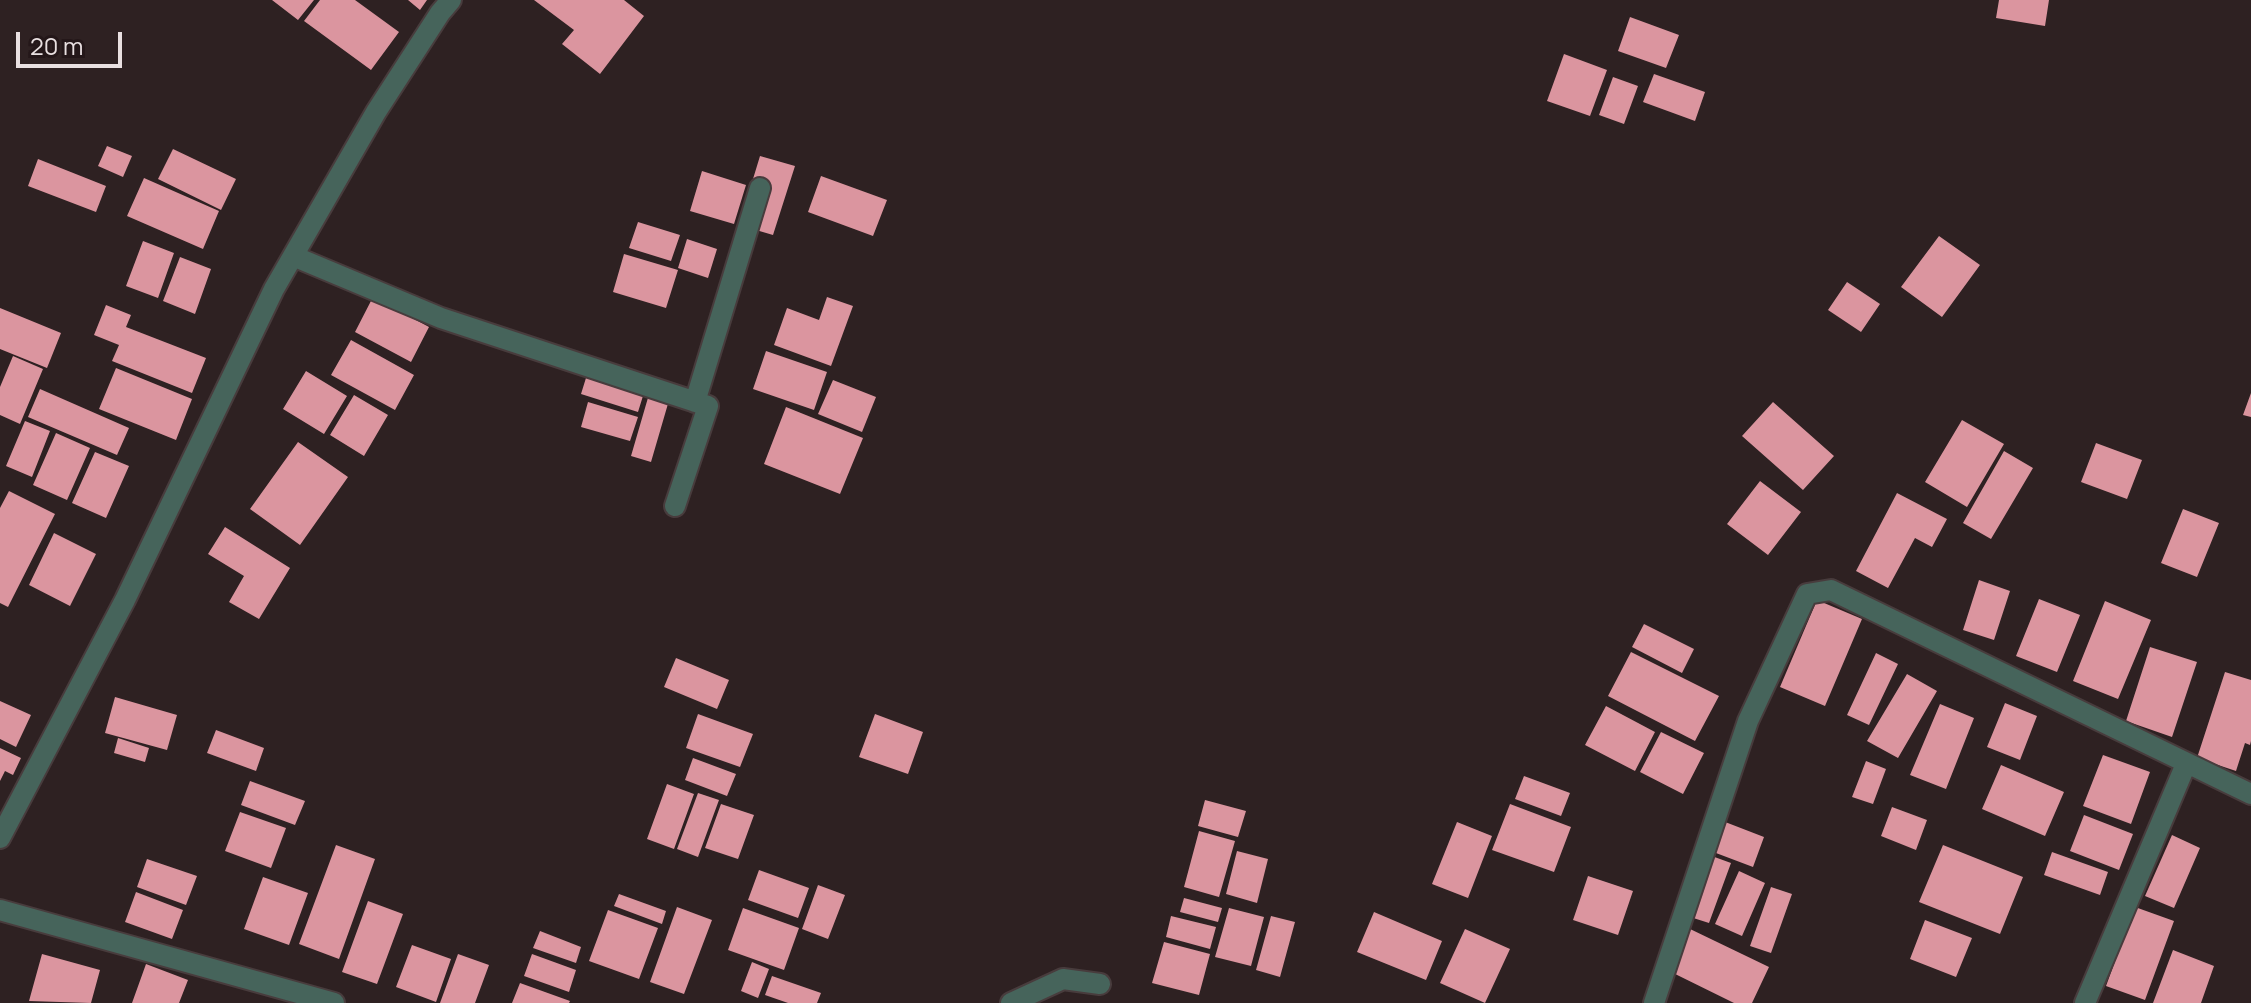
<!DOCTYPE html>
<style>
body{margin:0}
#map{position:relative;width:2251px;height:1003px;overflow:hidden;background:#2e2122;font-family:Manrope,sans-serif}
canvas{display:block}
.scale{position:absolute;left:16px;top:32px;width:106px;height:36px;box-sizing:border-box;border:4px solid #e9e0e1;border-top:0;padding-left:10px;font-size:24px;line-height:28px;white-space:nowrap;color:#e9e0e1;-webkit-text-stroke:6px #241719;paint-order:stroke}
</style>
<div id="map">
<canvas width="2251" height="1003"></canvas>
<div class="scale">20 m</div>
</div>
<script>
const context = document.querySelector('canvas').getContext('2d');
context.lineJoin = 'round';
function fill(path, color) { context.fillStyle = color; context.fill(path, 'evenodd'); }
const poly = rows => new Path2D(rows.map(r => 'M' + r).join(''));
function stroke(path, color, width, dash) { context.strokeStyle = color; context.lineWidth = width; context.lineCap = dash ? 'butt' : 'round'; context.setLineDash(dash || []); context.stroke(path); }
const building = poly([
 [272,0,314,0,298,20],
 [320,0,355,0,399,32,371,70,304,21],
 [408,0,427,0,420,10],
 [534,0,624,0,644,16,600,74,562,44,574,30],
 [1999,0,2049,0,2045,26,1996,18],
 [1630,17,1679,35,1666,68,1618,51],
 [1564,54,1607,70,1590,116,1547,101],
 [1654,74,1705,92,1695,121,1643,102],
 [1613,77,1638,86,1624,124,1599,115],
 [107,146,132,156,123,177,98,166],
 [173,149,236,179,221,210,158,179],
 [760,156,795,166,773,235,739,225],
 [38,159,106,186,96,212,28,186],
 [702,171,746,185,734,224,690,211],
 [821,176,887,200,873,236,808,212],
 [144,178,219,211,203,249,127,216],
 [638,222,680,235,671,261,629,248],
 [1939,236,1980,265,1942,317,1901,287],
 [687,239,717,249,708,278,678,268],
 [143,241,174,253,158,298,126,286],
 [624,254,678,270,666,308,613,292],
 [180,257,211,269,195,314,163,301],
 [1847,282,1880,304,1861,332,1828,310],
 [373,297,429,327,411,362,355,332],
 [827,297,853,306,831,366,774,345,787,308,819,320],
 [106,305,131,315,126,327,206,358,192,393,112,361,119,345,94,335],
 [0,308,61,333,47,368,0,349],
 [351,340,414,375,395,410,331,375],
 [766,351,827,372,814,410,753,389],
 [13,356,43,369,20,424,0,415,0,387],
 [590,365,647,383,638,412,581,394],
 [116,368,192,399,176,440,99,409],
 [306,371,347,396,324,434,283,409],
 [833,380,876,397,862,432,818,414],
 [652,384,672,390,651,462,631,456],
 [40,389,129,428,117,455,28,417],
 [2251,393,2251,417,2243,415],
 [354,395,388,415,364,456,330,435],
 [588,402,638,417,630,441,581,427],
 [1773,402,1834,456,1803,490,1742,436],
 [786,407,863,438,840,494,764,464],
 [1962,420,2004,444,1967,507,1925,482],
 [25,421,50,431,32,477,6,466],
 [56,433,90,448,67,500,33,485],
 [298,442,348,477,300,545,250,509],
 [2096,443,2142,460,2127,499,2081,482],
 [2004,451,2033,468,1991,539,1963,523],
 [95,452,129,466,106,518,72,503],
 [1760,481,1801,512,1768,555,1727,524],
 [9,491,55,514,8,607,0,603,0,508],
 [1897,493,1947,519,1932,547,1915,538,1888,588,1856,571],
 [2183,509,2219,523,2197,577,2161,563],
 [225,527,290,568,259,619,229,602,244,576,208,554],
 [54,533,96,554,70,606,29,585],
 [1979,580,2010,591,1994,640,1963,630],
 [2039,599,2080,615,2057,672,2016,656],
 [1817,600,1862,619,1825,706,1780,687],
 [2105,601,2151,620,2118,699,2073,681],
 [1644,624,1694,649,1682,673,1632,647],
 [2150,647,2197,662,2172,737,2126,721],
 [1631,652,1719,696,1695,741,1608,696],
 [1876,653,1898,664,1869,725,1847,715],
 [676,658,729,680,717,709,664,687],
 [2225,672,2251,680,2251,741,2250,745,2245,743,2236,771,2197,758],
 [1907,674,1937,691,1898,758,1867,741],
 [115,697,177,715,167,750,105,733],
 [0,701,31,715,16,747,0,739],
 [2005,703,2037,716,2020,760,1987,747],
 [1940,704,1974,718,1946,789,1910,775],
 [1606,706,1655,732,1635,771,1585,745],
 [698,714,753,734,740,767,686,748],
 [875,714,923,732,908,774,859,757],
 [216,730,264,748,256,771,207,753],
 [1661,732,1704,753,1683,794,1640,772],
 [118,738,149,748,145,762,114,753],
 [0,748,21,758,13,775,5,771,0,781],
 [2103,755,2150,772,2131,824,2083,806],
 [693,758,736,774,727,796,685,780],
 [1866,761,1886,769,1873,804,1852,797],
 [2001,765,2064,792,2045,836,1982,809],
 [1524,776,1570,793,1561,816,1515,799],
 [250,781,305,801,295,825,241,805],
 [667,784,694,794,674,849,647,839],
 [698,793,719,800,698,857,677,849],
 [1205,800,1246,811,1238,837,1198,826],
 [721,804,754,815,738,859,705,848],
 [1510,804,1571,827,1554,872,1492,850],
 [1892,807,1927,820,1916,850,1881,836],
 [240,812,286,828,271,868,225,851],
 [2084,815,2133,834,2119,870,2070,851],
 [1720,820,1764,837,1753,867,1708,850],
 [1457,822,1492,836,1468,898,1432,884],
 [1199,831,1235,841,1219,897,1184,887],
 [2172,835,2200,848,2174,908,2145,896],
 [336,845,375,859,339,959,299,944],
 [1943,845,2023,877,2000,934,1919,902],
 [1237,851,1268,859,1257,903,1226,894],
 [2052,852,2108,872,2100,895,2044,875],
 [1709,855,1731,863,1709,923,1687,916],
 [147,859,197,876,186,905,137,887],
 [759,870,809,888,798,918,748,900],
 [1739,871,1765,883,1742,936,1715,924],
 [1588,876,1633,891,1618,935,1573,920],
 [263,877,308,893,289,945,244,929],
 [818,885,845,895,828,939,802,929],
 [1771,887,1792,894,1771,953,1750,946],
 [136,892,183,910,172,939,125,922],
 [619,894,666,911,662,924,614,906],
 [1184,898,1222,908,1218,922,1180,912],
 [368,901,403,914,377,984,342,972],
 [677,907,712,920,684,994,650,982],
 [2135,907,2174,921,2145,1000,2106,986],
 [743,908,799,928,784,970,728,950],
 [1229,908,1264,917,1251,966,1215,957],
 [608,910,658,928,639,979,589,961],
 [1374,912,1442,941,1426,980,1357,952],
 [1171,916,1216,927,1210,949,1166,937],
 [1271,916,1295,922,1280,977,1256,970],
 [1925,920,1972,938,1956,977,1910,959],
 [1688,928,1769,967,1752,1003,1734,1003,1667,970],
 [1465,929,1510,949,1485,1003,1440,983],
 [540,931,581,947,576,963,533,948],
 [1164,942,1210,954,1199,995,1152,983],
 [412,945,451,959,436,1002,396,987],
 [2173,950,2214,966,2201,1003,2153,1003],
 [42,954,100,970,91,1003,29,1001],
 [458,954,489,965,475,1003,440,1003],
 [532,954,576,970,569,992,524,976],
 [752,962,769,969,758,998,741,991],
 [146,964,188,980,179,1003,132,1003],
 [772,976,821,993,817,1003,788,1003,765,995],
 [520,983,570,1001,569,1003,512,1003]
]);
const street = poly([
 [293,256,441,318,708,406,675,506],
 [695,402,760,188],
 [0,838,125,600,274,289,376,112,440,13,451,0],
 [0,910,334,1003],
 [1011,1003,1063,979,1100,984],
 [1654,1003,1748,721,1807,594,1831,590,2251,794],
 [2085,1003,2186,764]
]);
fill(building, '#db959f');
stroke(street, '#483c3d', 24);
stroke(street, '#46645b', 20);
</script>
